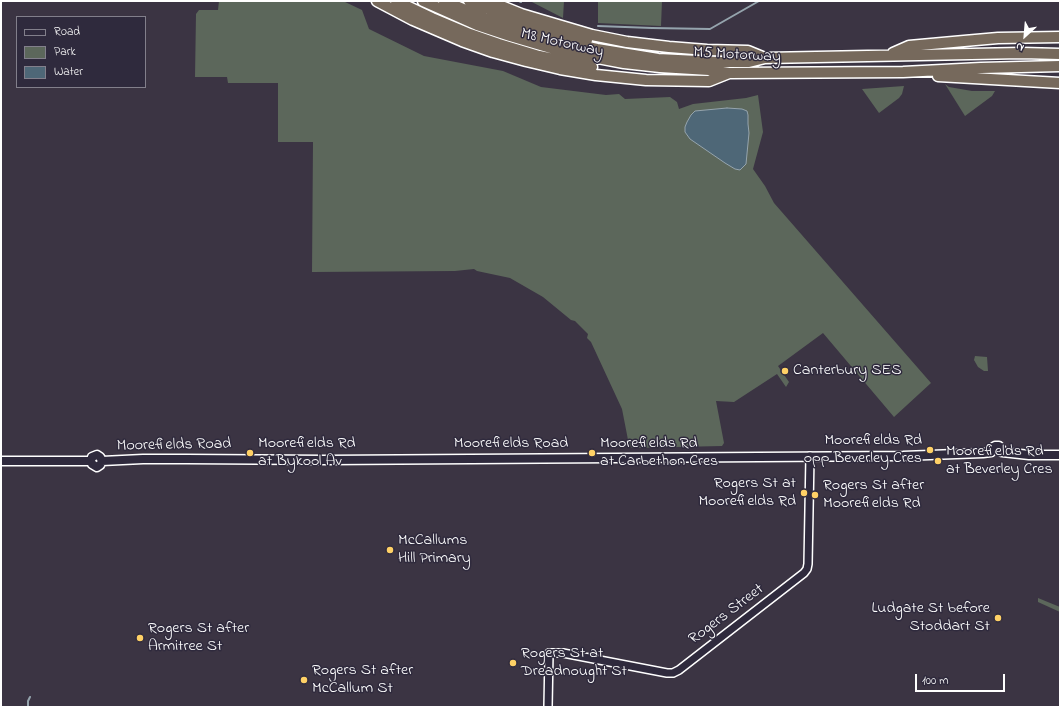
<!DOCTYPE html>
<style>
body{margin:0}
#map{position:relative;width:1061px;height:708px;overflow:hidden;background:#3b3443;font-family:"Indie Flower",sans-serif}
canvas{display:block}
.frame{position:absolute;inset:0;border:2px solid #fff;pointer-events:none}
.legend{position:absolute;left:16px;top:16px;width:130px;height:72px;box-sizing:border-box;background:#2f2a3d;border:1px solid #827f8b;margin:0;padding:5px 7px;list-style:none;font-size:12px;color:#fff}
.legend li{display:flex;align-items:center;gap:8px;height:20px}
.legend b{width:20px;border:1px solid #827f8b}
.north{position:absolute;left:1005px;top:16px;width:40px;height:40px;-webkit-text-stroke:3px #2f2a3d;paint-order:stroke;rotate:206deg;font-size:11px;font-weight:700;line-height:16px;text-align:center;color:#fff}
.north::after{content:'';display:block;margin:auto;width:14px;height:18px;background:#fff;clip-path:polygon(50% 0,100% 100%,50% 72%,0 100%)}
.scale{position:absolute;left:915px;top:674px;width:90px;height:18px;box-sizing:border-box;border:2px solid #fff;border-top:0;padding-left:5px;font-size:12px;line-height:14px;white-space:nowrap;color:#fff;-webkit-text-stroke:3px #2f2a3d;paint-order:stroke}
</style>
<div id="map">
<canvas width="1061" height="708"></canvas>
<div class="frame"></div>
<ul class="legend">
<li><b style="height:5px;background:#2f2a3d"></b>Road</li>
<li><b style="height:11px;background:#5c675b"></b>Park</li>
<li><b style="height:11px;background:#4e6777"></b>Water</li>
</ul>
<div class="north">N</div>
<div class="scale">100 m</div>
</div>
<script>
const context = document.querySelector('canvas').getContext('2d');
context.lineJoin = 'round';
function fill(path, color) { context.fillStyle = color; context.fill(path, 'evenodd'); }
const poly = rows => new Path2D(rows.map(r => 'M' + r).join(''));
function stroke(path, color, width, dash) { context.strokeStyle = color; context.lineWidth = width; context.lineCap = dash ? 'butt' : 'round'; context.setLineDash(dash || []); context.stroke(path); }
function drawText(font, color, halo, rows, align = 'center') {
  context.font = font + ' "Indie Flower",sans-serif'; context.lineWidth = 3; context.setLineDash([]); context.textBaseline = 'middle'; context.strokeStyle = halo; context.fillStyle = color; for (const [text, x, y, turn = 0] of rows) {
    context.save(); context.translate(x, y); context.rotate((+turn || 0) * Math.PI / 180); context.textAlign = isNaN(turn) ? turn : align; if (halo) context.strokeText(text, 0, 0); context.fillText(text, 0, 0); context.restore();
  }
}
const green = poly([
 [219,1,343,1,362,10,369,29,424,56,503,71,541,87,606,95,619,94,625,99,670,97,677,102,679,109,693,104,746,98,758,95,763,132,753,169,765,186,774,203,931,383,894,417,823,333,778,366,789,382,786,387,777,374,734,402,716,401,724,443,722,446,632,448,629,445,622,409,591,342,587,338,588,334,575,321,571,320,543,297,510,278,477,271,474,269,455,271,312,272,313,142,278,142,278,83,228,83,227,77,195,77,196,14,199,10,218,10],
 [530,1,564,1,563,18],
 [598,1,662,1,661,26,598,23],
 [945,84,949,87,972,91,995,91,992,96,965,116],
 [904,86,902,94,899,98,879,113,862,89],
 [975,356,987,357,988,371,984,371,978,367,974,360],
 [1038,598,1060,607,1060,612,1038,602]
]);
const water = poly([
 [727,108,742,109,747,111,748,115,748,124,749,133,746,164,740,170,735,169,725,163,690,139,685,132,685,127,687,122,691,115,695,111,727,108]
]);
const stream = poly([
 [519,1,521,2],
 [598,26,652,28,710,29,759,1],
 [28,707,28,701,30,697]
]);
const tertiary = poly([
 [548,707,549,653,563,653,667,673,673,673,679,670,804,573,807,569,808,564,810,456]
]);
const secondary = poly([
 [991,452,992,448,995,446,999,446,1002,450,1002,452],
 [1002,452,1029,455,1060,455],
 [1,461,91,461],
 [91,461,92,464,97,467,100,465,102,461],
 [91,461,92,457,97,455,100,457,102,461],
 [102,461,143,459,186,459,327,460,903,456,983,453,991,452]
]);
const motorway = poly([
 [377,1,413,20,462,41,493,52,526,61,560,69,596,75,646,80,709,81,729,73],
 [396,1,432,18,470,34,499,44,539,56,592,67],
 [423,1,477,25,510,36,554,49,587,56,624,63,660,67,709,70,729,73,903,72,981,68,1060,66],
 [444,1,485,18,543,37,597,49,658,59,717,62,749,62,765,58,1022,53,1060,54],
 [469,1,523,22,562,34,587,40],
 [489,1,521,14,592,35,627,42,669,47,707,50,748,51,765,58],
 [893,53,909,46,964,41,998,38,1060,37],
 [938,76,1060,83]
]);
const markers = [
 [785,371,4,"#ffd166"],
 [930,450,4,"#ffd166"],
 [250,453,4,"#ffd166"],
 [592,453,4,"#ffd166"],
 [938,461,4,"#ffd166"],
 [804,493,4,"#ffd166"],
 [815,495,4,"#ffd166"],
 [390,550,4,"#ffd166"],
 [998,618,4,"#ffd166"],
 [140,638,4,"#ffd166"],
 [513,663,4,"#ffd166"],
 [304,680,4,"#ffd166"]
];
const streetNames = [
 ["M8 Motorway",562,44,13],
 ["M5 Motorway",737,56,3],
 ["Moorefields Road",511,444],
 ["Moorefields Road",174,446,-1],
 ["Rogers Street",727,615,-37]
];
const poiNames = [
 ["Canterbury SES",793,371],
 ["Moorefields Rd",922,441,"right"],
 ["opp Beverley Cres",922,459,"right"],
 ["Moorefields Rd",258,444],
 ["at Bykool Av",258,462],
 ["Moorefields Rd",600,444],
 ["at Carbethon Cres",600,462],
 ["Moorefields Rd",946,452],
 ["at Beverley Cres",946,470],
 ["Rogers St at",796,484,"right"],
 ["Moorefields Rd",796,502,"right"],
 ["Rogers St after",823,486],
 ["Moorefields Rd",823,504],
 ["McCallums",398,541],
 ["Hill Primary",398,559],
 ["Ludgate St before",990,609,"right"],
 ["Stoddart St",990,627,"right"],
 ["Rogers St after",148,629],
 ["Armitree St",148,647],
 ["Rogers St at",521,654],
 ["Dreadnought St",521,672],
 ["Rogers St after",312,671],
 ["McCallum St",312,689]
];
fill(green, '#5c675b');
fill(water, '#4e6777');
stroke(water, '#95a4ad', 1);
stroke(stream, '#95a4ad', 2);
stroke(tertiary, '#fff', 10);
stroke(secondary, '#fff', 11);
stroke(motorway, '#fff', 13);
stroke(tertiary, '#2f2a3d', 7);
stroke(secondary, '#2f2a3d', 8);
stroke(motorway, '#76695c', 10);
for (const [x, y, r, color] of markers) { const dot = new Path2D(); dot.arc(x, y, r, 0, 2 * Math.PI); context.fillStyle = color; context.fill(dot); stroke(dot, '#2f2a3d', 1.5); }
drawText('16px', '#fff', '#2f2a3d', streetNames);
drawText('16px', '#fff', '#2f2a3d', poiNames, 'left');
</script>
